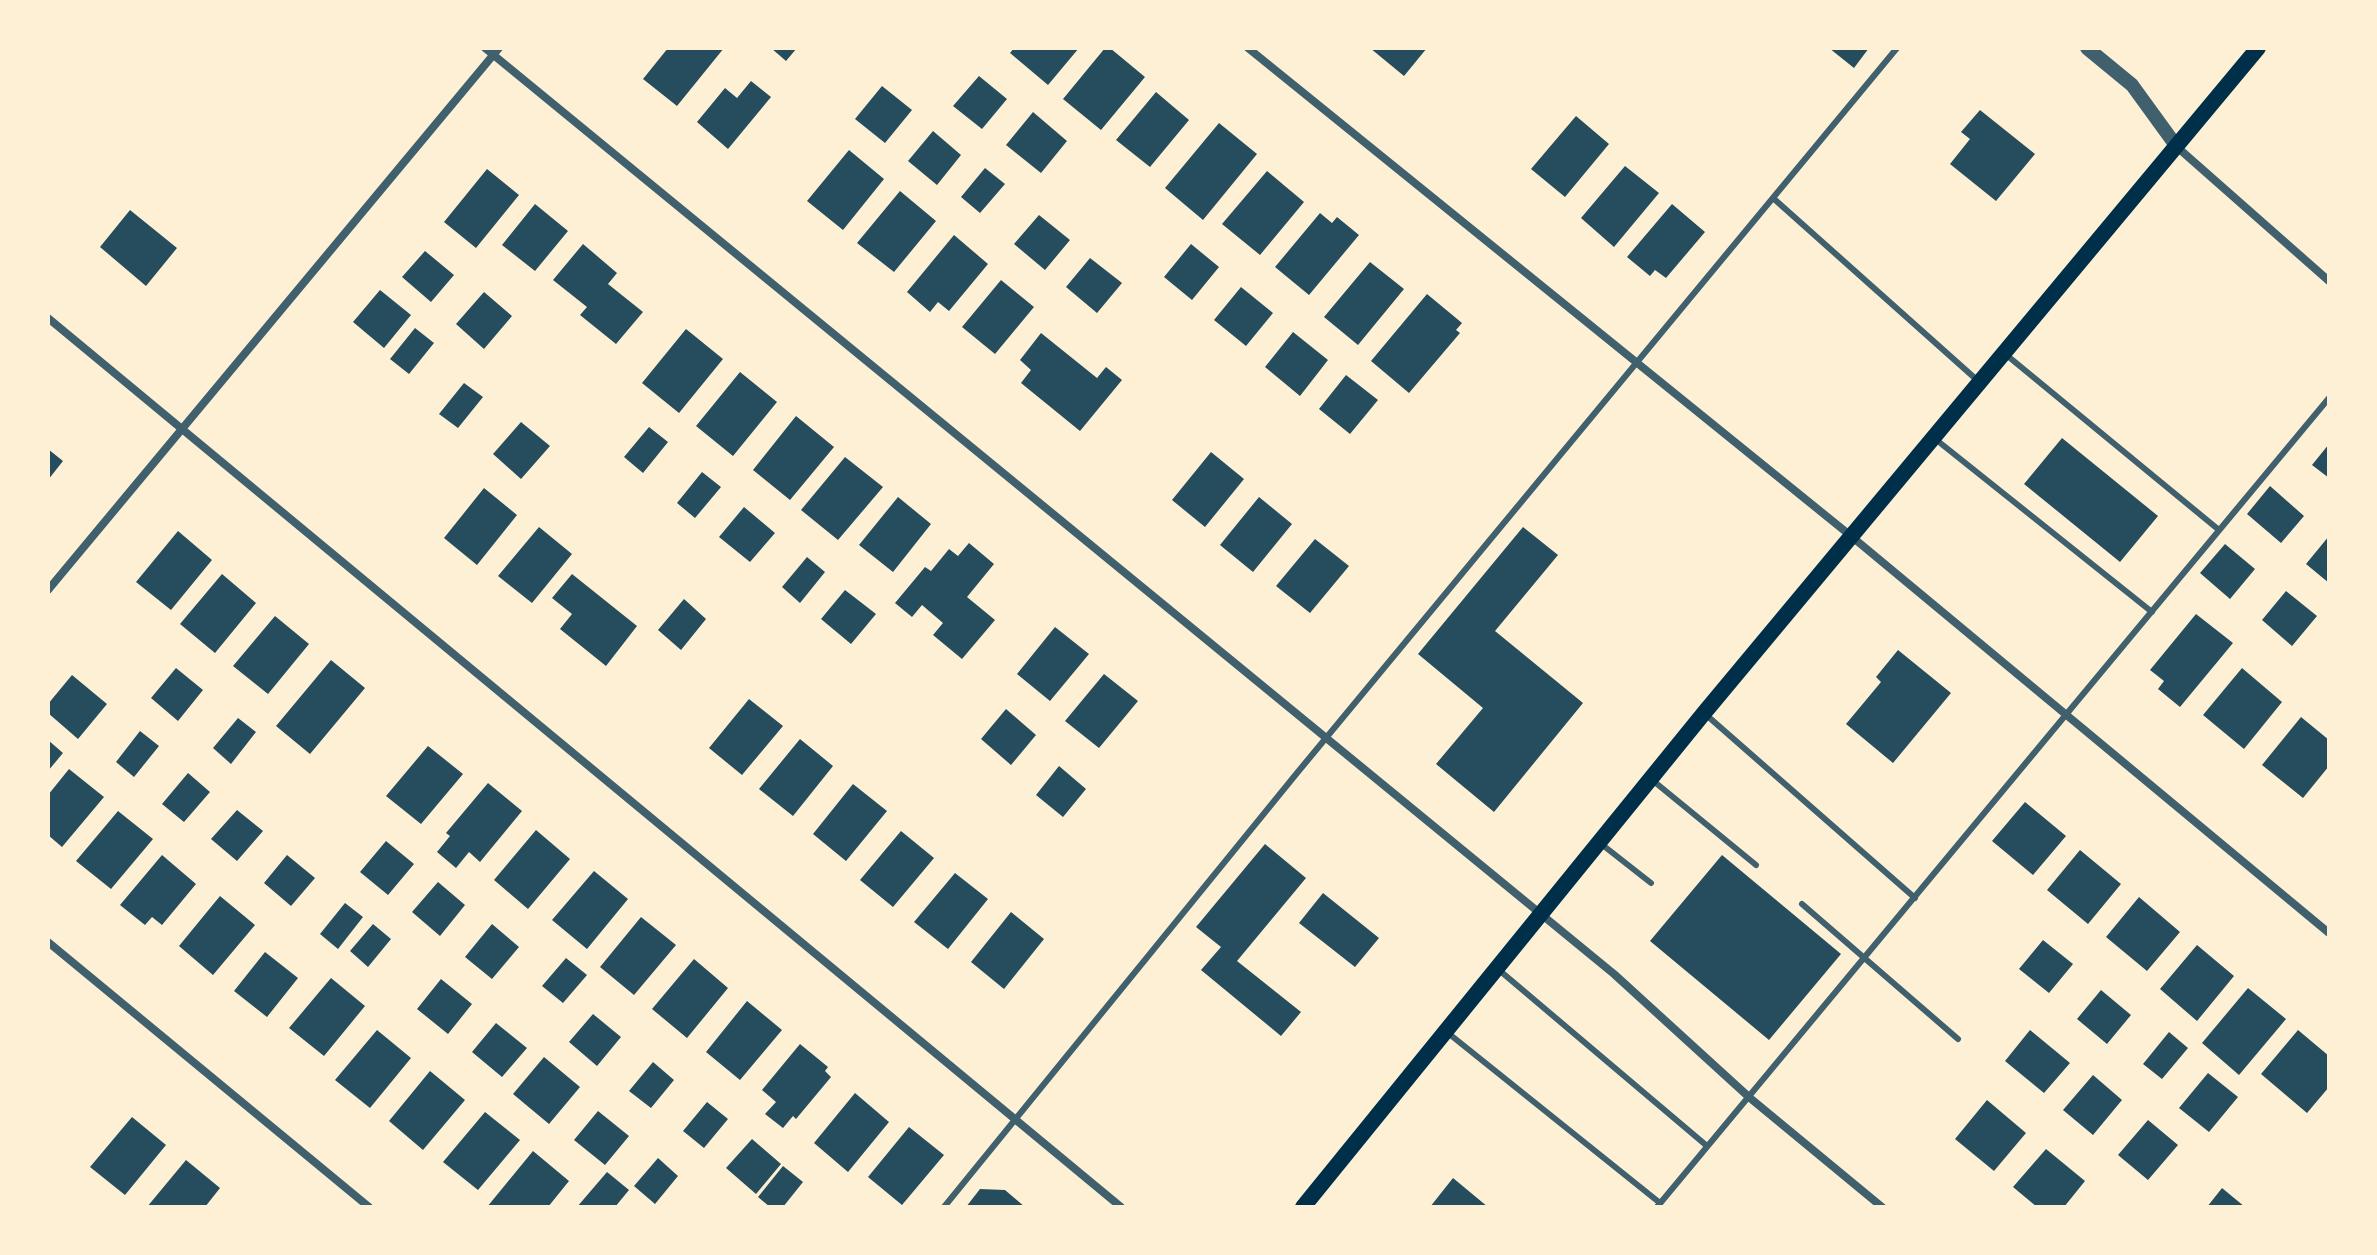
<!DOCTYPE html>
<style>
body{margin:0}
#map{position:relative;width:2377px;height:1255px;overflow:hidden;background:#fdf0d5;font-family:Georgia,serif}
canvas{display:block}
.frame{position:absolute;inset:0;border:50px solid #fdf0d5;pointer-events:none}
</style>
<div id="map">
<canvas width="2377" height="1255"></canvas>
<div class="frame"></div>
</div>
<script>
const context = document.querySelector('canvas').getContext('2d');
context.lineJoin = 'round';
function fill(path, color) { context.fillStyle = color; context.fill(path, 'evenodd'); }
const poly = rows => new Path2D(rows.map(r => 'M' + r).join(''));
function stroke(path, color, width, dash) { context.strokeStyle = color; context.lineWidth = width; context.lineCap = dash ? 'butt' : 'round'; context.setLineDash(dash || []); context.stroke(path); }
const building = poly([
 [668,48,724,48,677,106,643,79],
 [771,48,797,48,786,61],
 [1014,48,1079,48,1048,85,1010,53],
 [1105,48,1110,48,1145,77,1101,130,1063,99],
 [1370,48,1427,48,1404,76],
 [1829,48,1869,48,1854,68],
 [979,76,1007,99,982,129,953,106],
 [751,81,771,97,728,149,697,122,725,88,737,98],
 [882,86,912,110,885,143,855,119],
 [1156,92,1189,120,1150,167,1116,140],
 [1980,110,2035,154,1996,201,1950,164,1970,139,1961,132],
 [1033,112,1067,141,1041,173,1006,145],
 [1576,116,1609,144,1565,197,1531,169],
 [1219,123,1257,154,1203,220,1165,188],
 [933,131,961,155,937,185,908,161],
 [849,150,884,179,843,230,807,201],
 [1625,166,1659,193,1614,247,1581,218],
 [985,168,1005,184,980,213,961,197],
 [487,169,519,195,476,248,444,222],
 [1267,171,1304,202,1260,255,1222,224],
 [900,191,936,221,894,272,857,243],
 [535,204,568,231,535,271,502,245],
 [1672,204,1705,232,1666,278,1655,270,1650,276,1627,257],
 [130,210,177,248,146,286,100,247],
 [1320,213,1332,223,1337,217,1359,235,1309,295,1275,267],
 [1039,215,1070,240,1045,270,1014,244],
 [954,235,988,264,949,311,938,302,930,312,907,292],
 [583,244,617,273,608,284,643,312,616,344,580,315,587,307,553,280],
 [1191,244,1219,267,1192,300,1164,277],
 [425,251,454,275,431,302,402,277],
 [1090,258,1122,283,1097,313,1066,287],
 [1370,262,1404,289,1358,345,1324,317],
 [1001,280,1034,307,995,354,962,327],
 [1241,287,1273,313,1246,346,1214,320],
 [380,290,411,315,384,348,353,322],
 [484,292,512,316,484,349,456,324],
 [1427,294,1462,323,1456,330,1460,333,1409,393,1371,361],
 [415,328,434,343,409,374,390,359],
 [686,329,723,359,679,413,642,383],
 [1293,332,1328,360,1300,396,1265,367],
 [1041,333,1097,378,1106,367,1122,380,1080,431,1021,383,1031,370,1020,360],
 [740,372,777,402,733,456,696,426],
 [1346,375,1378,400,1350,434,1319,409],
 [464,383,483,397,458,428,439,414],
 [796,416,834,447,790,500,753,470],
 [521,422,550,446,521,479,493,454],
 [649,427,668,442,643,473,624,457],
 [2062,438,2158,516,2120,562,2024,484],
 [2329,444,2329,478,2312,465],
 [48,449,63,461,48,480],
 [1211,452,1244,479,1205,527,1172,500],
 [845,457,883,487,838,540,801,510],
 [702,472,721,487,695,518,677,503],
 [2270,486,2304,516,2281,543,2247,514],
 [484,488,517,515,477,565,444,538],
 [898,497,931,524,893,572,859,545],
 [1259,497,1292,524,1253,572,1220,545],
 [744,507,775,533,750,562,719,537],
 [539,527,572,554,532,603,498,576],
 [1523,527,1558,555,1495,631,1583,703,1494,812,1436,764,1483,708,1418,654],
 [178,531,212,560,171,610,136,582],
 [2329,536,2329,583,2306,564],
 [1315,539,1349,566,1310,613,1276,586],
 [969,543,994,564,967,597,995,620,962,659,933,635,943,623,922,605,912,617,895,603,925,567,931,571,949,549,958,556],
 [2225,544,2255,569,2230,599,2200,573],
 [807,557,825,572,800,603,782,587],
 [222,574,256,603,215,653,180,624],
 [572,574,637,626,606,666,560,629,572,614,552,598],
 [845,590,876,614,851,644,821,619],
 [2286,591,2317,616,2292,646,2262,620],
 [684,599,706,619,681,650,658,630],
 [2196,614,2233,643,2180,707,2158,689,2164,681,2150,670],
 [275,616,309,644,268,694,233,666],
 [1055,627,1089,654,1050,701,1017,674],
 [1898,650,1951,693,1893,763,1846,724,1881,682,1876,677],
 [331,660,365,688,310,754,276,726],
 [176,668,203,690,178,721,151,698],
 [2242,668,2282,702,2244,749,2203,715],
 [1104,674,1138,701,1099,748,1065,721],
 [72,675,107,704,78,739,48,713,48,704],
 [749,699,783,726,742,775,709,748],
 [1006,709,1036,735,1011,765,981,739],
 [2301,717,2329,740,2329,766,2303,798,2262,765],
 [238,718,256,732,231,764,213,748],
 [140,731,159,746,134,777,116,762],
 [800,739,833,766,793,816,759,789],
 [48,740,63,753,48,771],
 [428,746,463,774,421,824,386,796],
 [1059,766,1086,789,1063,817,1036,795],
 [69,769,104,797,62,847,48,835,48,795],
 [188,773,210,792,184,822,162,804],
 [488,783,522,811,480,862,469,852,456,868,437,852,450,836,446,833],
 [853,784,887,811,846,861,813,834],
 [2025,802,2066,836,2033,875,1992,841],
 [237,810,263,831,237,861,211,839],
 [118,811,153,839,111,889,76,861],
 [536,830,570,859,528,909,494,880],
 [901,831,934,858,893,907,860,880],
 [386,841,414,864,388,895,360,872],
 [1265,844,1306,878,1237,961,1301,1012,1281,1036,1201,970,1221,947,1196,927],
 [2080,850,2121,884,2088,924,2047,890],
 [162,855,196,884,162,925,152,917,145,925,120,905],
 [287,855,315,878,291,906,264,883],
 [1722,855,1841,954,1769,1040,1650,941],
 [594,871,628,899,587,949,552,920],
 [955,873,988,899,948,949,914,922],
 [438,882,465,905,440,936,412,912],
 [1323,893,1379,938,1355,967,1299,923],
 [220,896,255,925,213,975,179,946],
 [2139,897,2180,932,2147,971,2106,937],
 [345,903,363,917,338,949,320,934],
 [1011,912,1044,939,1004,989,971,962],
 [641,917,676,945,634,995,600,967],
 [373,924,391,939,368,967,350,951],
 [492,924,519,947,492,979,465,957],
 [2043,940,2073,964,2049,993,2019,969],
 [2197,945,2234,976,2197,1021,2160,989],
 [265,952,298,978,267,1017,234,991],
 [566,958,587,975,563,1003,542,986],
 [694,959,728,988,687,1038,652,1009],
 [331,978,365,1006,324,1056,289,1028],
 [441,979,472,1004,448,1034,417,1009],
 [2248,988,2286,1019,2239,1075,2202,1043],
 [2101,990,2131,1015,2107,1044,2077,1019],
 [747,1001,782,1030,740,1080,706,1052],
 [593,1014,621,1037,597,1066,569,1042],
 [496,1023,527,1048,502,1077,472,1052],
 [377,1030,411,1058,370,1108,335,1080],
 [2030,1030,2070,1063,2044,1093,2005,1061],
 [2298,1030,2329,1056,2329,1087,2307,1113,2261,1074],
 [2169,1032,2188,1048,2162,1079,2143,1064],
 [800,1044,828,1067,825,1071,831,1077,796,1119,793,1116,783,1128,765,1114,776,1102,762,1090],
 [544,1057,580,1087,549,1124,513,1094],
 [653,1062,674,1080,651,1108,629,1091],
 [430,1071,465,1100,423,1150,389,1121],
 [2208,1073,2238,1097,2209,1132,2179,1108],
 [2093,1075,2122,1100,2093,1135,2063,1110],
 [855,1093,889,1122,848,1172,814,1143],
 [1987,1100,2026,1133,1994,1171,1955,1139],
 [707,1102,728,1119,704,1148,683,1131],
 [598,1111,629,1136,605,1165,574,1140],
 [485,1112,520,1140,478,1190,443,1162],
 [132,1117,166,1145,125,1195,90,1167],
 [2148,1120,2178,1145,2148,1180,2118,1155],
 [909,1127,944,1155,902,1205,868,1177],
 [752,1139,781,1164,756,1194,726,1168],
 [2046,1149,2085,1181,2064,1207,2037,1207,2013,1187],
 [533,1151,569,1181,548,1207,487,1207],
 [658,1158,678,1176,655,1204,634,1186],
 [186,1160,220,1188,205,1207,147,1207],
 [783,1166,803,1182,783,1207,770,1207,758,1197],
 [607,1172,629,1190,615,1207,577,1207],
 [1453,1178,1488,1207,1430,1207],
 [2222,1188,2245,1207,2207,1207],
 [980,1189,1005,1190,1025,1207,966,1207]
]);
const service = poly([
 [1773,198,1977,380],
 [2004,353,2219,530],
 [1934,438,2152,612],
 [1704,713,1915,898],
 [1651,779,1756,865],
 [1600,843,1651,883],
 [1802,904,1958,1039],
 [1499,970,1707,1146],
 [1448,1033,1660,1203],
 [944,1207,1297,773,1897,48],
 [1657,1207,2329,398]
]);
const minor = poly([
 [485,48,1614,974,1750,1098,1882,1207],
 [1248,48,1851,536,2329,933],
 [2177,147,2329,281],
 [48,318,1121,1207],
 [48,590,499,48],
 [48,942,369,1207]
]);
const tertiary = poly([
 [2087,48,2132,85,2177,147]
]);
const secondary = poly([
 [1303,1207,1704,713,2258,48]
]);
fill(building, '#264d5e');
stroke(service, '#3f606c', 6);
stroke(minor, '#3f606c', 8);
stroke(tertiary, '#3f606c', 14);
stroke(secondary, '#003049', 16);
</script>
